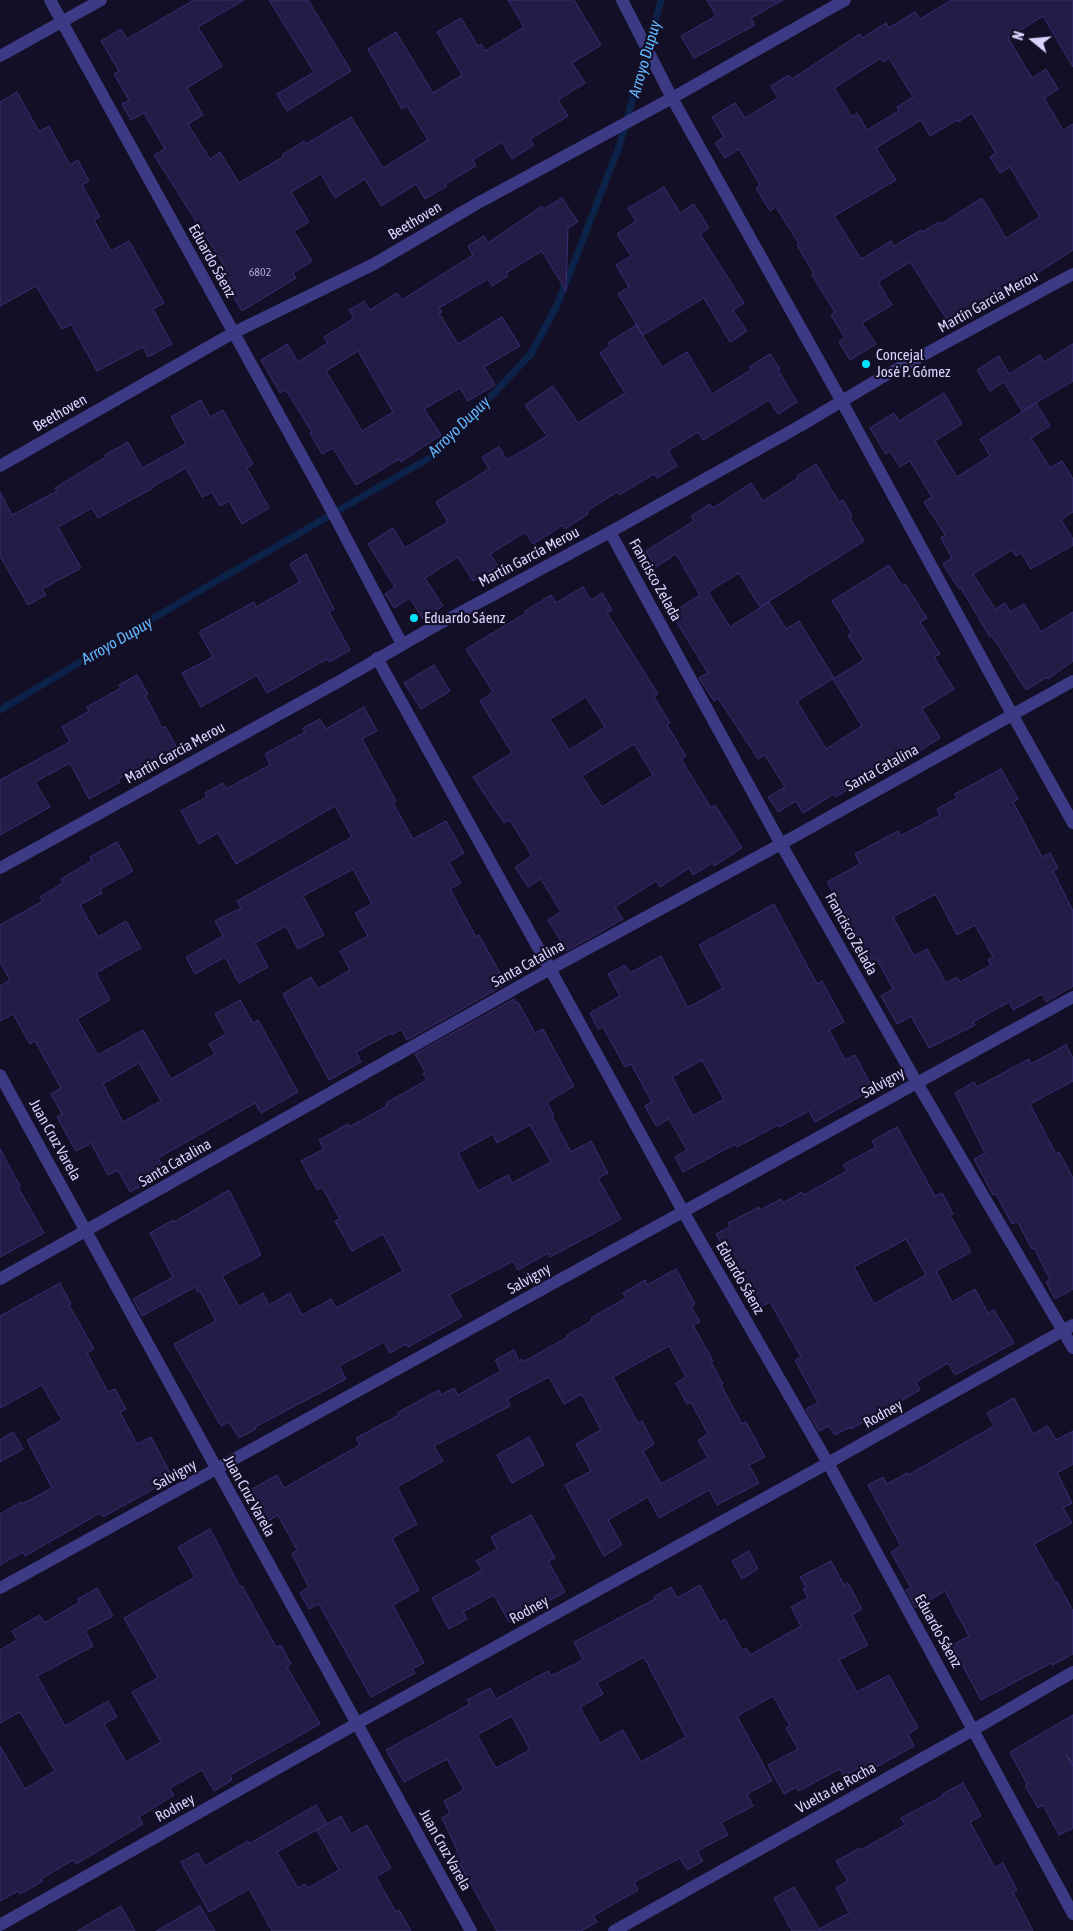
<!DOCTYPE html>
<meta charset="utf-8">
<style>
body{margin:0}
#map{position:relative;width:1073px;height:1931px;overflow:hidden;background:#130f26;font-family:"Asap Condensed",sans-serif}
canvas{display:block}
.north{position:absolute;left:1008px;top:15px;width:50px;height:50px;-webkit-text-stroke:4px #130f26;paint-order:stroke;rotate:287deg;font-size:14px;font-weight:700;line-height:20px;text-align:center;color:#d9d4ff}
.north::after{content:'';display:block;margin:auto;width:18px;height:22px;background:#d9d4ff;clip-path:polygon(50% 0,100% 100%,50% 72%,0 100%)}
</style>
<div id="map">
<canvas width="1073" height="1931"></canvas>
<div class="north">N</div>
</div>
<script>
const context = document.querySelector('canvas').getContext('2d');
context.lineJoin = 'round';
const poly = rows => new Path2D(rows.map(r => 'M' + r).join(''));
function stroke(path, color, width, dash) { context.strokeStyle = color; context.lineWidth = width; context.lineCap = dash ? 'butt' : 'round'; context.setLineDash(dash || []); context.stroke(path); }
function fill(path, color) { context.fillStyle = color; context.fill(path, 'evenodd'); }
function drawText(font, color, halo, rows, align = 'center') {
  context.font = font + ' "Asap Condensed",sans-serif'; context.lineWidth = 4.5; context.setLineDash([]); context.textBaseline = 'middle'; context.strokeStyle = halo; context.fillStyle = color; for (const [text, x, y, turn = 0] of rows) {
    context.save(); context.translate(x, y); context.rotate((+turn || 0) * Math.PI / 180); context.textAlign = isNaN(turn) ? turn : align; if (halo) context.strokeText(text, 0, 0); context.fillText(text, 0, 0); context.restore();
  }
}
const stream = poly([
 [0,710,189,597,436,454,531,354,557,305,618,150,661,0]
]);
const building = poly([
 [194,0,244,0,198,27,222,66,187,88,203,115,188,124,210,159,220,152,239,183,283,157,282,155,304,141,306,144,351,117,383,168,428,140,407,106,402,109,368,49,396,32,433,93,462,75,437,32,461,18,478,46,481,44,485,51,524,27,508,0,574,0,601,45,572,63,585,83,558,100,568,116,530,139,534,145,512,159,502,142,473,160,476,166,445,184,447,186,425,199,416,184,381,206,365,179,335,198,321,174,291,192,309,222,294,231,312,261,293,273,296,278,242,311,220,274,227,270,154,155,165,149,144,113,131,120,122,104,129,100,114,74,119,71,101,41,121,29,127,39,194,0],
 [269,0,308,0,351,71,287,111,277,94,314,72,269,0],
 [707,0,783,0,751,18,755,25,694,58,681,36,716,16,707,0],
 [951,0,1073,0,1073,67,1043,16,1008,38,1032,78,1046,69,1058,89,1044,98,1063,130,1073,124,1073,250,1031,277,1029,274,1002,291,1001,289,949,323,910,262,878,282,892,305,862,323,876,344,850,360,839,342,845,338,831,315,835,312,812,275,814,274,797,245,799,244,776,207,770,211,756,188,760,185,739,149,725,158,715,143,724,137,712,117,735,103,745,118,778,98,771,86,789,75,792,79,860,34,862,38,886,23,889,28,915,12,920,19,951,0],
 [881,58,883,62,889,58,913,97,897,107,899,111,867,130,857,113,852,117,834,88,881,58],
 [972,113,996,153,990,157,1000,173,1010,167,1040,217,1006,238,982,198,941,224,939,222,922,232,921,230,894,246,891,241,861,259,834,216,896,180,876,148,921,120,930,136,957,120,958,122,972,113],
 [17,92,38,130,40,131,49,126,70,165,78,160,89,181,82,185,100,217,94,220,111,251,129,241,164,303,153,309,172,344,148,357,143,347,97,371,71,324,62,329,36,286,0,306,0,102,17,92],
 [664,187,680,213,694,204,709,228,700,234,744,303,733,310,747,331,730,342,704,298,643,335,618,294,629,287,616,265,631,256,617,234,636,221,628,208,664,187],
 [562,198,578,222,568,228,566,291,542,251,506,273,508,276,492,286,488,279,439,308,442,312,439,313,458,344,502,317,520,346,484,367,495,385,468,401,460,388,424,409,441,435,401,462,399,459,356,485,333,448,322,454,310,433,312,432,286,390,280,393,261,360,287,344,298,362,328,343,324,337,354,318,349,310,364,301,370,310,397,293,402,300,473,255,468,246,484,236,488,243,542,206,544,209,562,198],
 [358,351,393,412,362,431,326,371,358,351],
 [636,325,662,367,687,352,712,394,751,370,749,367,770,354,780,369,778,370,797,402,778,414,769,400,703,440,698,432,668,451,677,466,657,478,654,474,619,495,617,492,587,511,588,514,565,529,563,525,533,544,525,532,490,554,498,566,473,581,458,557,425,578,443,606,423,619,410,598,394,608,385,594,395,587,368,544,393,528,405,548,448,522,436,502,489,469,482,457,499,447,507,460,547,436,525,405,553,386,578,423,625,393,600,353,610,346,608,343,636,325],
 [1073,344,1073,381,1022,411,1004,382,990,391,977,370,999,356,1009,374,1040,355,1044,362,1073,344],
 [944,393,962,424,935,441,957,477,990,456,980,439,1036,403,1050,426,1031,438,1050,468,1062,461,1073,479,1073,512,1061,520,1073,539,1073,545,1031,569,1021,553,1016,556,1012,550,973,574,995,609,1005,603,1010,612,1024,604,1041,632,1073,612,1073,661,1048,679,1047,677,1026,690,992,636,990,637,961,588,959,589,943,564,952,558,941,538,945,535,924,502,932,497,910,461,900,467,890,451,886,454,870,428,894,413,899,421,944,393],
 [201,400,210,417,223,410,253,464,247,468,269,508,242,524,229,501,220,506,212,492,202,497,186,468,152,487,153,488,98,518,92,508,58,527,81,568,42,589,46,595,28,605,0,556,0,492,12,515,57,491,55,488,106,457,105,455,128,442,142,468,186,444,171,417,201,400],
 [816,464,839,502,843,500,852,516,850,518,864,541,760,607,739,573,708,592,730,627,769,602,786,629,799,621,834,678,797,701,826,749,862,726,833,679,864,660,848,635,852,633,832,601,889,565,902,586,905,584,927,618,920,622,940,654,934,657,954,689,922,709,940,738,869,782,866,778,836,797,834,794,803,813,796,801,778,812,768,797,785,787,765,755,758,759,718,698,714,701,699,678,708,673,671,613,700,595,676,554,656,567,646,551,694,521,691,516,710,504,713,508,751,483,763,501,798,478,797,476,816,464],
 [306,554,334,609,329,612,350,650,329,662,327,659,267,693,257,675,201,707,182,673,213,657,199,632,254,602,256,607,300,582,290,564,306,554],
 [583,587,591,600,602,593,612,610,607,613,658,694,654,697,670,723,667,725,686,756,681,759,711,808,715,805,742,848,714,866,712,863,693,875,689,868,660,887,656,881,615,907,623,919,567,951,548,920,561,912,541,879,528,887,515,867,532,856,510,820,504,823,473,777,512,753,480,701,493,692,466,649,526,613,525,611,551,595,556,603,583,587],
 [586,697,605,727,569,750,550,719,586,697],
 [634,744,653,775,602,807,582,776,634,744],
 [434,665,450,691,421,709,404,683,434,665],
 [137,675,148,694,145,695,162,728,165,726,177,748,118,779,120,782,89,799,70,763,35,782,50,807,0,835,0,780,70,742,62,727,89,711,87,707,121,688,119,685,137,675],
 [364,707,377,731,362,739,396,801,393,803,413,839,446,821,464,853,449,862,461,883,450,889,476,937,479,935,506,984,407,1040,401,1029,392,1035,391,1033,356,1052,361,1062,329,1080,283,994,311,977,318,989,350,970,340,951,368,936,355,913,372,904,353,869,303,896,324,935,298,949,286,926,255,943,268,967,239,983,225,957,195,974,186,957,223,936,215,921,241,908,237,901,352,837,335,806,236,864,218,833,199,844,181,811,207,797,205,793,223,783,226,789,270,765,265,754,305,732,303,728,320,719,326,729,364,707],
 [1001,769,1018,799,1013,802,1042,857,1050,853,1058,868,1053,871,1073,911,1073,986,1046,1002,1042,994,1013,1010,1009,1002,973,1022,975,1025,929,1048,911,1016,897,1024,881,996,893,989,876,958,863,964,853,944,860,940,827,882,860,864,855,854,898,831,900,836,940,815,937,809,957,798,955,794,1001,769],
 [934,895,936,895,957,935,975,925,993,957,988,960,991,965,960,982,957,977,946,983,927,949,914,956,893,917,934,895],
 [117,842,133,871,100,889,102,893,80,905,98,937,126,921,141,948,96,973,110,1000,77,1019,98,1055,143,1030,171,1079,215,1054,209,1044,226,1034,215,1014,240,1000,253,1023,258,1020,298,1092,261,1113,255,1103,158,1158,166,1172,130,1192,118,1170,108,1175,91,1143,76,1151,57,1117,62,1114,51,1094,61,1088,35,1041,30,1044,13,1014,0,1021,0,986,10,980,0,962,0,925,43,901,40,897,63,883,61,879,92,861,90,857,117,842],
 [139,1063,161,1101,123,1122,103,1084,139,1063],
 [774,904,817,984,822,981,844,1022,829,1030,845,1060,855,1055,873,1089,815,1122,809,1111,779,1127,778,1125,737,1147,735,1144,683,1172,675,1157,687,1150,669,1119,656,1126,645,1106,652,1102,631,1064,625,1067,603,1027,598,1029,590,1013,620,996,608,974,625,965,630,973,661,956,687,1006,689,1007,723,988,699,945,774,904],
 [702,1060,724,1099,693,1116,672,1077,702,1060],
 [514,999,516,1003,518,1002,535,1033,543,1029,574,1086,547,1102,554,1116,552,1117,571,1152,591,1141,608,1173,598,1178,621,1219,550,1257,548,1253,518,1270,513,1261,449,1295,462,1317,408,1347,406,1344,390,1353,384,1342,339,1366,346,1379,255,1427,256,1429,239,1438,229,1422,221,1426,174,1344,216,1321,200,1291,198,1292,195,1287,142,1316,133,1299,173,1277,150,1233,173,1220,174,1222,229,1190,261,1255,222,1276,239,1307,263,1293,269,1305,290,1293,302,1315,331,1299,336,1308,403,1271,383,1234,352,1251,335,1221,340,1219,322,1187,317,1190,301,1161,324,1149,319,1140,348,1124,349,1127,387,1106,386,1103,427,1080,423,1074,425,1072,415,1054,514,999],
 [530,1125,551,1162,512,1183,508,1175,478,1191,458,1153,493,1134,497,1143,530,1125],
 [1066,1045,1073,1058,1073,1081,1030,1104,1056,1154,1059,1152,1073,1178,1073,1289,1055,1299,1046,1282,1050,1279,1034,1248,1032,1249,1017,1221,1012,1224,996,1194,993,1195,974,1159,985,1153,955,1093,974,1082,977,1087,1029,1059,1031,1064,1066,1045],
 [897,1127,935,1196,942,1193,953,1214,950,1215,971,1252,936,1271,952,1302,975,1289,988,1313,994,1310,1014,1343,955,1375,948,1363,916,1382,920,1390,851,1429,850,1427,835,1435,829,1426,819,1431,806,1409,818,1403,795,1360,801,1357,770,1302,759,1308,727,1249,725,1250,716,1234,730,1227,728,1223,759,1207,760,1210,781,1199,783,1203,802,1192,804,1195,847,1171,843,1165,876,1147,872,1141,897,1127],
 [906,1239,926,1275,874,1304,854,1267,906,1239],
 [0,1149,20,1186,18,1187,44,1233,0,1257,0,1149],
 [676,1269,695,1304,691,1306,700,1322,693,1325,713,1361,711,1362,723,1384,721,1385,742,1424,746,1422,765,1457,749,1465,759,1483,717,1505,709,1490,659,1518,648,1497,608,1520,622,1545,604,1556,565,1485,591,1471,576,1444,601,1430,582,1394,564,1404,549,1377,507,1399,510,1406,434,1446,443,1461,397,1487,417,1524,392,1538,419,1590,393,1605,424,1663,412,1669,415,1673,371,1697,319,1604,309,1609,300,1593,309,1587,292,1554,297,1550,278,1515,264,1523,247,1492,277,1475,284,1488,360,1445,356,1438,399,1415,397,1413,439,1390,441,1395,454,1388,458,1395,499,1372,501,1371,495,1360,514,1350,519,1361,522,1359,523,1362,568,1337,567,1335,592,1321,591,1318,626,1298,623,1293,645,1280,647,1285,676,1269],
 [669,1346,686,1377,676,1383,687,1404,691,1402,708,1434,698,1440,708,1458,661,1484,643,1451,654,1444,642,1421,638,1423,613,1377,669,1346],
 [60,1283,71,1304,69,1305,94,1349,87,1353,108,1392,115,1389,126,1409,120,1412,137,1444,151,1437,173,1478,103,1517,100,1513,25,1556,23,1552,0,1565,0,1514,21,1502,22,1504,52,1488,27,1440,62,1420,42,1385,0,1408,0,1316,60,1283],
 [1014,1398,1033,1434,1048,1426,1056,1440,1073,1431,1073,1464,1057,1473,1072,1503,1063,1508,1072,1523,1034,1544,1055,1582,1057,1581,1073,1611,1073,1654,1052,1665,1051,1663,981,1700,952,1645,969,1636,945,1591,916,1608,906,1590,911,1588,891,1552,901,1546,868,1485,883,1477,887,1484,907,1473,908,1475,994,1426,987,1413,1014,1398],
 [13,1432,23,1449,0,1462,0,1440,13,1432],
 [529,1437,544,1465,512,1483,497,1455,529,1437],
 [531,1515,555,1558,548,1561,565,1592,509,1622,494,1595,463,1612,467,1619,449,1629,432,1598,482,1570,476,1561,497,1549,491,1537,531,1515],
 [210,1529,240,1587,242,1586,276,1647,281,1645,291,1664,287,1667,320,1724,230,1775,232,1780,214,1791,202,1770,170,1788,174,1795,139,1817,143,1824,76,1864,73,1860,41,1879,43,1881,20,1894,18,1891,0,1901,0,1746,25,1789,55,1771,20,1712,0,1723,0,1650,17,1640,12,1631,40,1615,44,1623,80,1602,78,1599,97,1588,113,1616,85,1631,93,1646,37,1676,65,1726,108,1701,117,1717,104,1724,126,1762,161,1742,132,1692,158,1678,124,1618,195,1577,178,1547,210,1529],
 [749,1551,758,1569,742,1579,732,1561,749,1551],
 [831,1561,844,1585,848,1583,862,1609,852,1615,868,1645,839,1660,857,1692,889,1675,918,1728,908,1734,914,1746,862,1775,859,1768,844,1776,840,1769,798,1791,796,1787,784,1794,768,1765,798,1749,786,1728,790,1726,773,1696,737,1716,772,1781,747,1794,753,1806,721,1823,728,1835,697,1851,703,1861,687,1870,680,1858,634,1882,638,1890,593,1916,597,1922,581,1931,497,1931,454,1854,458,1852,442,1818,450,1813,444,1801,464,1790,447,1759,404,1782,386,1750,470,1704,467,1700,490,1688,496,1699,548,1671,551,1676,583,1660,574,1642,655,1599,654,1597,671,1587,677,1598,700,1585,720,1622,725,1619,742,1650,746,1648,750,1655,801,1626,791,1607,808,1598,803,1589,806,1587,800,1577,831,1561],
 [644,1657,686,1737,641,1762,623,1730,600,1743,580,1707,603,1694,597,1683,644,1657],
 [512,1716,530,1750,496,1768,477,1735,512,1716],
 [1073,1715,1073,1765,1066,1754,1073,1766,1073,1828,1059,1835,1043,1805,1038,1808,1025,1786,1027,1784,1010,1752,1073,1715],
 [963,1783,981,1816,970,1822,995,1868,1003,1863,1017,1890,1013,1892,1033,1931,792,1931,774,1898,794,1887,819,1929,849,1913,836,1888,848,1881,836,1861,860,1848,861,1850,905,1825,901,1818,943,1796,942,1794,963,1783],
 [316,1805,327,1824,341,1816,351,1834,367,1825,391,1868,376,1877,396,1912,399,1910,411,1931,272,1931,249,1889,209,1912,181,1862,198,1853,205,1866,248,1841,249,1844,316,1805],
 [327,1824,317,1830,339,1870,308,1888,305,1884,298,1888,277,1852,327,1824],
 [121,1906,135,1931,77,1931,121,1906],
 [200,1906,215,1931,156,1931,200,1906]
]);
const street = poly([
 [50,0,325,498,402,644],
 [622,0,672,98,841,400,1012,714,1073,823],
 [0,56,101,0],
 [0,466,233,333,374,264,478,203,672,98,845,0],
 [610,532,781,844,917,1083,1073,1348],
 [377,658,550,969,684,1213,828,1463,1073,1914],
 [0,868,338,682,426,631,610,532,800,426,879,379,1073,274],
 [0,1075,471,1931],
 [0,1279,550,969,781,844,1073,681],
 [0,1588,1073,997],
 [0,1925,356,1724,828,1463,1073,1325],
 [614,1931,973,1730,1073,1672]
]);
const markers = [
 [866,364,5,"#00e5ff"],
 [414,618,5,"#00e5ff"]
];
const numberNames = [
 ["6802",260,272]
];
const streetNames = [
 ["Beethoven",415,221,-31],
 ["Eduardo Sáenz",212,261,61],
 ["Martín García Merou",988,302,-29],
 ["Beethoven",60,413,-30],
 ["Martín García Merou",529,557,-28],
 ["Francisco Zelada",655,580,61],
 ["Martín García Merou",175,753,-29],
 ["Santa Catalina",882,768,-29],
 ["Francisco Zelada",851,934,61],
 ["Santa Catalina",528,964,-29],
 ["Salvigny",883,1083,-29],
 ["Juan Cruz Varela",55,1140,61],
 ["Santa Catalina",175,1163,-30],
 ["Eduardo Sáenz",740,1278,60],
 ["Salvigny",529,1279,-29],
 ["Rodney",883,1414,-29],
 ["Salvigny",175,1475,-29],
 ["Juan Cruz Varela",249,1496,61],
 ["Rodney",529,1610,-29],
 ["Eduardo Sáenz",938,1631,61],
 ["Vuelta de Rocha",836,1788,-29],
 ["Rodney",175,1808,-29],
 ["Juan Cruz Varela",445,1850,61]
];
const poiNames = [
 ["Concejal",876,355],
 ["José P. Gómez",876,372],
 ["Eduardo Sáenz",424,618]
];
const waterNames = [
 ["Arroyo Dupuy",645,59,-74],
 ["Arroyo Dupuy",459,427,-44],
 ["Arroyo Dupuy",117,641,-30]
];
stroke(stream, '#0c2248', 7);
fill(building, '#241b47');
stroke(building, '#3b2d73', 1);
stroke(street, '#3d3a85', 12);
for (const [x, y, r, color] of markers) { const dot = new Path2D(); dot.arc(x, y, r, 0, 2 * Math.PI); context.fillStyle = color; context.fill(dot); stroke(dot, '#130f26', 2); }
drawText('12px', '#aca6d1', null, numberNames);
drawText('15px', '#d9d4ff', '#130f26', streetNames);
drawText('15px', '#d9d4ff', '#130f26', poiNames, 'left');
drawText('italic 16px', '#62b6ff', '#130f26', waterNames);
</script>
